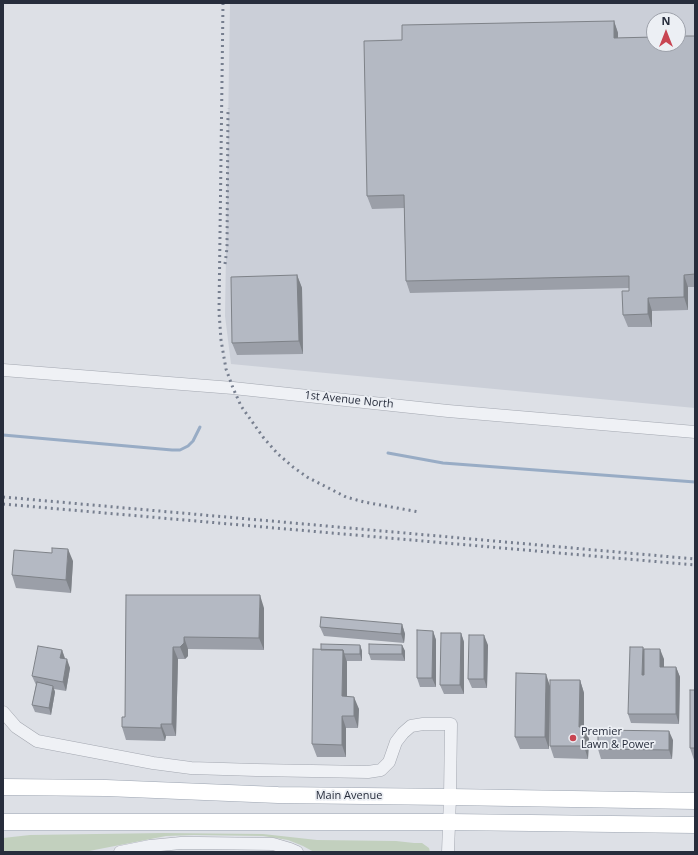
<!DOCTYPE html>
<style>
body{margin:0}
#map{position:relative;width:698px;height:855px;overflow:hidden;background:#dde0e6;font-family:"Open Sans",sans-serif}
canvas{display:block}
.frame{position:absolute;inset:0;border:4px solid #272d3c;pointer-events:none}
.north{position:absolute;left:646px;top:12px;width:40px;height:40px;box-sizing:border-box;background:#eceff4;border:1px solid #9da1aa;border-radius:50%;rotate:0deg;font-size:11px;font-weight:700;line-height:16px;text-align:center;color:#272d3c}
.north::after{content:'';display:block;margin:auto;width:14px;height:18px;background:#c84552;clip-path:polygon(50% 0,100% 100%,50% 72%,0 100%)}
</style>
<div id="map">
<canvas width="698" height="855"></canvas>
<div class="frame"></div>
<div class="north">N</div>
</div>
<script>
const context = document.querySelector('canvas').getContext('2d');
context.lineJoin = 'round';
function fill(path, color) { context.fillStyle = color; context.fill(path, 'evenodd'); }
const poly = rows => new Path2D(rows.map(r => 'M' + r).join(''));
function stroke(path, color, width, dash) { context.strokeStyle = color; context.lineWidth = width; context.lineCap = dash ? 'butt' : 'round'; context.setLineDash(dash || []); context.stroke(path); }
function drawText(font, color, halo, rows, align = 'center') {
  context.font = font + ' "Open Sans",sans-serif'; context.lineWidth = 3.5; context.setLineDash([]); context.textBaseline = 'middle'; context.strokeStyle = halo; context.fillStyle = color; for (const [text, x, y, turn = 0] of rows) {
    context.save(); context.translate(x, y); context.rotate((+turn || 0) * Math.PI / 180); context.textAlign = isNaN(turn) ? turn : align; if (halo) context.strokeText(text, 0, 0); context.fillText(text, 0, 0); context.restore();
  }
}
const built = poly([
 [230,3,695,3,695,408,231,364,225,316],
 [654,20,678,20,678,44,654,44]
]);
const green = poly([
 [163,833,263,834,317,840,396,841,414,843,422,843,429,848,430,852,314,852,303,846,288,840,263,836,194,835,166,836,84,852,3,852,3,838,30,835]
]);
const stream = poly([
 [3,435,172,450,180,450,188,446,193,441,200,427],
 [388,453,443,463,695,482]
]);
const minor = poly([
 [3,370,233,388,448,411,695,432],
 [3,712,16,727,37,741,153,763,191,768,256,770,368,772,381,770,389,762,396,742,403,733,411,726,423,724,451,724,450,797,448,852],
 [120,852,150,846,181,843,199,843,273,844,290,849,297,852]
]);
const major = poly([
 [3,787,106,788,278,795,450,797,695,801],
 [3,822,449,822,695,825]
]);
const rail = poly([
 [223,3,219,312,221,340,226,369,233,388,241,406,263,437,278,454,293,467,307,477,346,497,364,502,419,512],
 [225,264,227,248,228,108],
 [3,497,695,559],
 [3,504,695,565]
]);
const wall = poly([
 [614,21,618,33,618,38,695,36,695,287,688,287,688,310,652,311,652,327,628,327,623,315,629,291,629,288,410,293,406,281,404,208,372,209,367,196,402,40],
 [297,275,302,288,303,354,237,355,232,343],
 [73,561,71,593,16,588,12,575],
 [126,595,264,608,264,650,188,649,188,656,185,659,178,659,176,736,166,736,165,741,126,740,122,727,125,717],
 [402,624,405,634,404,643,324,636,320,627],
 [433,631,436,640,436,687,420,687,417,678],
 [461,633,464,642,464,694,444,694,440,685],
 [360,645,362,651,362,661,347,661,347,697,359,709,358,728,346,728,346,757,317,757,312,744,321,650],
 [402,645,405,651,405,661,371,660,369,654],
 [488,645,487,688,472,688,468,679],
 [643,647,644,651,664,659,664,667,676,667,680,677,679,724,631,723,628,714],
 [62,650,65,658,70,668,66,691,54,689,55,692,51,715,35,712,32,705,36,685,32,676],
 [580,680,584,693,584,727,589,739,588,759,554,758,550,746],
 [550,686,549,749,520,749,515,737],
 [695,690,695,760,694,760,690,748],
 [673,740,672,759,601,759,598,749]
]);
const shadedWall = poly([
 [614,21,618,33,618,50,614,38],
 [297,275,302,288,303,354,299,341],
 [684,275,688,287,688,310,684,297],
 [648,298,652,311,652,327,648,314],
 [68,549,73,561,71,593,66,580],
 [260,595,264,608,264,650,259,638],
 [402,624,405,634,404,643,401,634],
 [433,631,436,640,436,687,432,678],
 [461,633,464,642,464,694,460,685],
 [484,635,488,645,487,688,484,679],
 [184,637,188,649,188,656,185,659,180,647],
 [360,645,362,651,362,661,360,654],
 [402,645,405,651,405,661,402,654],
 [173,647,178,659,176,736,172,724],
 [643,647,646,656,646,684,642,675],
 [660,649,664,659,664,676,660,667],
 [62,650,65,659,60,658],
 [343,650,347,662,347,709,342,696],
 [67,659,70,668,66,691,63,682],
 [676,667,680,677,679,724,676,714],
 [546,674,550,686,549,749,545,737],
 [580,680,584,693,584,739,579,727],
 [53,686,55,692,51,715,49,708],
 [354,697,359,709,358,728,354,716],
 [342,716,346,728,346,757,342,745],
 [161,724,166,736,165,741,161,728],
 [584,727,589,739,588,759,584,746],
 [669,731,673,740,672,759,669,750]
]);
const building = poly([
 [614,21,614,38,654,37,654,44,678,44,678,36,695,36,695,274,684,275,684,297,648,298,648,314,623,315,622,291,629,291,629,276,406,281,404,195,367,196,364,41,402,40,402,25,614,21],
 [297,275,299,341,232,343,231,277,297,275],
 [52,548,68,549,66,580,12,575,14,550,52,553,52,548],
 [126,595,260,595,259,638,184,637,184,643,180,647,173,647,172,724,161,724,161,728,122,727,122,717,125,717,126,595],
 [321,617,402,624,401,634,320,627,321,617],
 [417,630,433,631,432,678,417,678,417,630],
 [441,633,461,633,460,685,440,685,441,633],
 [469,635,484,635,484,679,468,679,469,635],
 [321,644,360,645,360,654,344,654,343,650,321,650,321,644],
 [369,644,402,645,402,654,369,654,369,644],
 [38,646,62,650,60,658,67,659,63,682,32,676,38,646],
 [630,647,643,647,642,675,644,675,644,649,660,649,660,667,676,667,676,714,628,714,630,647],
 [313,649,343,650,342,696,354,697,354,716,342,716,342,745,312,744,313,649],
 [516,673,546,674,545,737,515,737,516,673],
 [550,680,580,680,579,727,584,727,584,746,550,746,550,680],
 [37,682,53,686,49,708,32,705,37,682],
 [690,690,695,690,695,748,690,748,690,690],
 [598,730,669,731,669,750,598,749,598,730]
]);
const markers = [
 [573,738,4,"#c84552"]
];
const streetNames = [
 ["1st Avenue North",349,400,6],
 ["Main Avenue",349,796]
];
const poiNames = [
 ["Premier",581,732],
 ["Lawn & Power",581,745]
];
fill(built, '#cbcfd8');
fill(green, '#c2d0be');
stroke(stream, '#98acc5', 3);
stroke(minor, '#a3a7b0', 13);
stroke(major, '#9ca4b1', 17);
stroke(minor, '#eff1f5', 12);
stroke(major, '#fff', 16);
stroke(rail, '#777f8f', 3, [2, 4]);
fill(wall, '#9b9fa8');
fill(shadedWall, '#7e8288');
fill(building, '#b4b9c3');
stroke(building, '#7e8288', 1);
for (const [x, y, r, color] of markers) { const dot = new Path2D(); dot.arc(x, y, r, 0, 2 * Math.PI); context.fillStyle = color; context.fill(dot); stroke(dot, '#eceff4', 1.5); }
drawText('11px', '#272d3c', '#eceff4', streetNames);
drawText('11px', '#272d3c', '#eceff4', poiNames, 'left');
</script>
